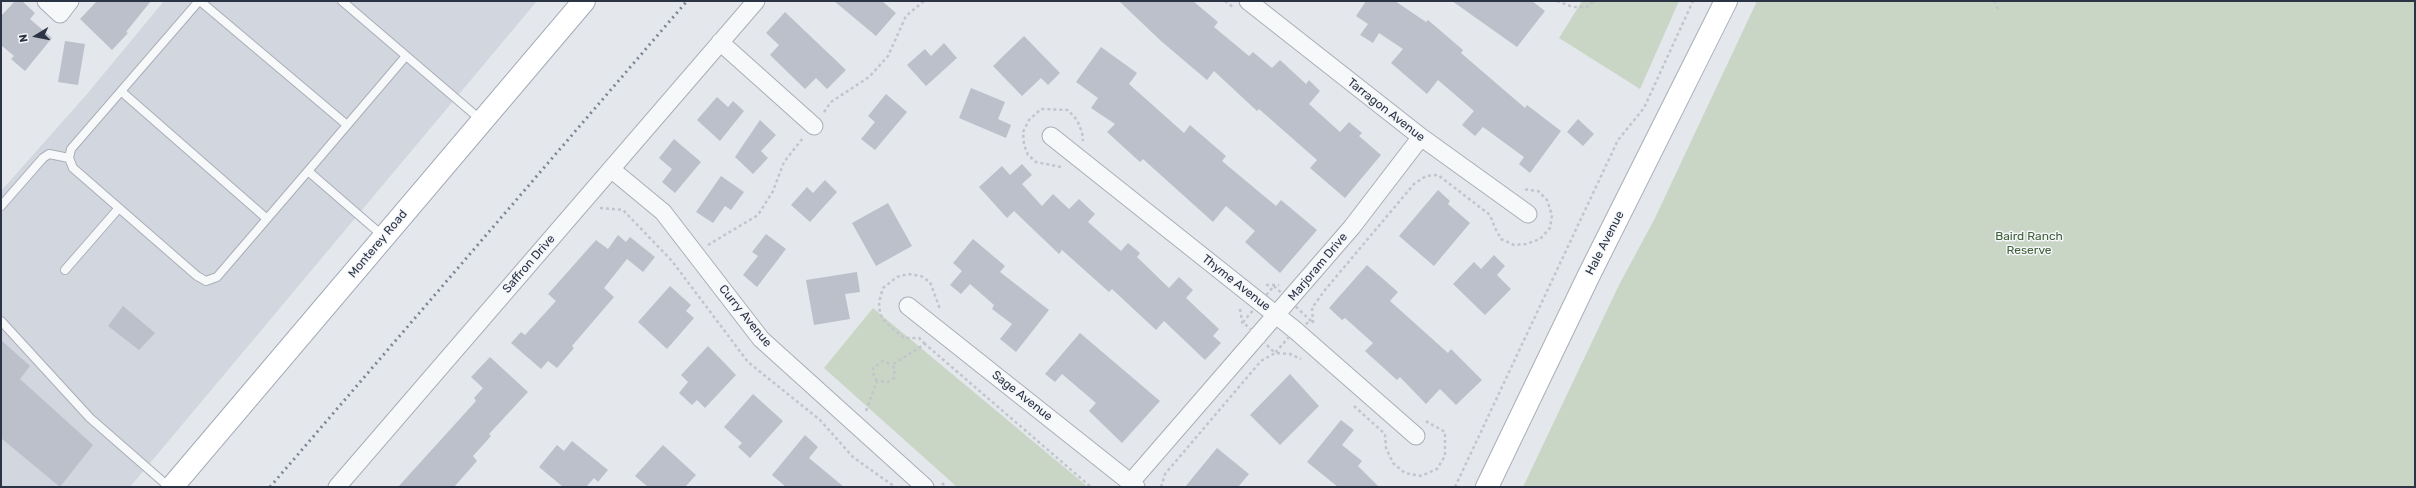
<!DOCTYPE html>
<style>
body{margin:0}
#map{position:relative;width:2416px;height:488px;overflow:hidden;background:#e4e7ec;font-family:Rubik,sans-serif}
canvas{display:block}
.frame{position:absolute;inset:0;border:2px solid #2b3445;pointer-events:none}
.north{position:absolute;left:16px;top:16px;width:40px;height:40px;-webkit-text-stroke:3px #f4f6f9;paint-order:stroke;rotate:260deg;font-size:11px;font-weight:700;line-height:16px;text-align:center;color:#2b3445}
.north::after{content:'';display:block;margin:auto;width:14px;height:18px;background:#2b3445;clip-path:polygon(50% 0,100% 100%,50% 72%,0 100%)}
</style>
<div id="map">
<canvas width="2416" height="488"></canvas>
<div class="frame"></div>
<div class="north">N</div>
</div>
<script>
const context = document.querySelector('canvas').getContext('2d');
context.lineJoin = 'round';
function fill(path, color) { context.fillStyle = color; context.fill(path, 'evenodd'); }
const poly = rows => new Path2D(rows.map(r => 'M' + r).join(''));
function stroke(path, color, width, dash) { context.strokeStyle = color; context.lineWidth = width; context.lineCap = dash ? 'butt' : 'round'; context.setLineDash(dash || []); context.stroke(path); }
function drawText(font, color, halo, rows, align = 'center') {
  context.font = font + ' Rubik,sans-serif'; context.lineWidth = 3; context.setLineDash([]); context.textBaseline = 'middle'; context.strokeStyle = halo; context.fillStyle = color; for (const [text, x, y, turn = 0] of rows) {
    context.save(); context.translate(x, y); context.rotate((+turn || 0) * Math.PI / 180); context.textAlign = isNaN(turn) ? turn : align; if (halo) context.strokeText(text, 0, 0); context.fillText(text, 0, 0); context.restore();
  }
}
const built = poly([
 [164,1,537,1,130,487,1,487,1,191,87,94]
]);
const green = poly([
 [1582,1,1679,1,1640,89,1559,38],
 [1757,1,2415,1,2415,487,1523,487,1619,285,1655,218],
 [873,308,880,314,1088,487,957,487,824,368]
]);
const building = poly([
 [15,1,22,1,35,13,30,19,52,38,25,71,11,59,14,56,1,45,1,16],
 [97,1,151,1,126,32,128,33,112,50,80,19],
 [834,1,882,1,896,13,876,36],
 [1119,1,1193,1,1218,22,1214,27,1249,56,1253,52,1272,68,1280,60,1306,84,1309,80,1320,91,1309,104,1340,132,1349,122,1362,133,1359,136,1381,155,1345,198,1310,168,1317,160,1259,109,1257,111,1214,71,1207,80,1161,41],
 [1366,1,1395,1,1426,22,1428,20,1463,50,1461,53,1525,108,1527,105,1561,131,1530,173,1519,164,1524,157,1483,127,1475,136,1462,125,1474,111,1438,80,1427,94,1391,63,1403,49,1379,33,1373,43,1360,35,1368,24,1356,16],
 [1452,1,1532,1,1545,11,1517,47],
 [785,12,846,70,827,89,816,78,805,89,770,55,779,45,766,33],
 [1024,36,1060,73,1048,85,1041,78,1022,96,993,66],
 [65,41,85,44,78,85,58,82],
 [944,43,957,58,926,86,907,65,925,49,931,56],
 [1101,47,1137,73,1129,84,1184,133,1190,125,1226,156,1222,161,1276,206,1281,200,1317,230,1280,273,1245,242,1255,231,1226,206,1213,222,1143,159,1140,162,1107,132,1115,124,1091,108,1098,98,1076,82],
 [971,88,1005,102,998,119,1011,125,1006,138,959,118],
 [886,94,907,112,875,150,861,139,875,122,868,116],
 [717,97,728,107,733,101,744,111,720,141,697,120],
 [1578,119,1594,134,1583,146,1567,132],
 [760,120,776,135,761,151,768,158,753,174,735,157],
 [674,139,701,162,675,193,662,182,672,169,659,158],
 [1022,164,1032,175,1022,184,1042,206,1053,194,1069,209,1079,199,1095,214,1088,222,1121,251,1128,243,1140,253,1137,257,1169,288,1179,277,1193,290,1186,298,1219,329,1213,336,1221,343,1205,360,1164,321,1156,330,1112,289,1109,292,1062,250,1059,254,1014,211,1007,218,979,187,1002,166,1010,175],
 [721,176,744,192,731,210,725,206,713,223,696,212],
 [825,180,837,192,810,222,791,205,807,187,813,193],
 [1438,190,1450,201,1448,204,1470,223,1434,266,1399,236],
 [888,203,912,246,876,266,852,223],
 [766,234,786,249,757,287,743,275,758,256,752,252],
 [618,235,626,242,630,237,655,257,643,272,627,259,604,288,614,297,572,346,574,348,557,368,548,361,541,369,511,343,521,332,525,335,556,301,548,294,596,240,608,249],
 [973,239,1005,266,1000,272,1049,310,1016,352,1000,339,1012,324,992,309,994,305,970,284,961,294,950,285,962,271,953,263],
 [1494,255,1505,266,1497,275,1511,289,1485,315,1453,284,1474,262,1481,269],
 [1367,265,1398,292,1390,301,1448,353,1451,349,1482,380,1456,405,1440,389,1426,404,1400,377,1397,380,1365,351,1373,343,1345,318,1342,320,1329,308],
 [857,272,860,292,845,294,850,319,814,325,806,280],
 [670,286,691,305,686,311,694,318,667,349,638,322],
 [123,306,155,333,139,350,108,326],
 [1080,333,1160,401,1122,443,1089,411,1096,403,1062,374,1055,382,1045,374],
 [1,340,30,366,20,379,93,445,60,487,1,438],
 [708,346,736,375,705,408,697,400,692,405,679,393,688,382,681,375],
 [490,357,528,392,489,434,491,436,473,456,477,461,454,487,398,487,476,401,474,398,483,388,471,377],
 [1290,374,1319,406,1280,445,1250,415],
 [753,394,783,421,750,458,738,447,742,443,724,427],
 [1341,420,1354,430,1342,445,1362,461,1358,466,1379,487,1338,487,1307,462],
 [805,435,818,447,809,458,844,487,786,487,772,475],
 [572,441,608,470,598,482,594,478,586,487,563,487,539,467,557,445,564,451],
 [663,445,696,475,685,487,648,487,635,476],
 [1217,448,1249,474,1238,487,1185,487]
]);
const path = poly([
 [1225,1,1233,7],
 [1557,1,1573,7,1587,7,1594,1],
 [1994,1,1999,11],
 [824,112,831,102,869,77,888,56,906,16,924,1],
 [1061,167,1036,162,1028,155,1024,145,1023,132,1029,120,1041,109,1068,110,1077,120,1082,132,1083,141],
 [600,208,623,210,672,261,748,362,820,420,853,457,895,487],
 [708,245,758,215,773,191,784,162,803,138],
 [1266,285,1279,285],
 [1274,286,1311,321,1295,330,1275,353,1243,322,1274,286],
 [1240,309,1243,327],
 [1313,323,1312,308,1325,290,1414,184,1426,176,1438,175,1490,215,1495,228,1501,239,1514,245,1526,244,1540,239,1550,228,1552,215,1547,200,1538,191,1522,189],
 [925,344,919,338,904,338,886,323,880,314,879,302,883,288,897,277,908,274,921,276,930,282,940,309],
 [877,381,874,377,873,368,883,361,892,365],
 [1354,406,1385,434,1386,448,1393,463,1405,473,1421,476,1437,469,1445,456,1445,432,1424,420],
 [866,411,877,381,888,382,894,378,895,369,892,365,925,344,1091,487],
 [942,483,946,487],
 [1161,487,1165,474,1261,361,1275,353,1290,354,1301,359],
 [1455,487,1618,140,1644,108,1693,1]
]);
const service = poly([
 [199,1,71,149,69,158,73,168,197,276,206,281,217,277,308,171,383,236],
 [200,1,347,125],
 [342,1,481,120],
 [122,92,266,218],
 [308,171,406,56],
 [1,206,43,158,49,154,69,158],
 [65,270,119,208],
 [1,321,90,418,169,487]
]);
const minor = poly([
 [46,1,60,14,70,1],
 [1248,1,1421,137,1528,214],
 [720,42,814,126],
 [1051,136,1295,330,1416,436],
 [611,169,663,212,761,339,925,487],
 [908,306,1136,487],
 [1131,482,1352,227,1421,137],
 [337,487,756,1]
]);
const secondary = poly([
 [1487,487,1589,275,1726,1]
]);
const primary = poly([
 [172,487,584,1]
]);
const rail = poly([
 [270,487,687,1]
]);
const streetNames = [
 ["Tarragon Avenue",1386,110,38],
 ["Hale Avenue",1605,243,-63],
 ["Monterey Road",378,244,-50],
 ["Saffron Drive",529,264,-49],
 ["Marjoram Drive",1318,267,-50],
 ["Thyme Avenue",1236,283,38],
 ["Curry Avenue",745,316,51],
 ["Sage Avenue",1022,396,38]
];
const parkNames = [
 ["Baird Ranch",2029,237],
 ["Reserve",2029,251]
];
fill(built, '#d2d6de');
fill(green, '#c9d6c5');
fill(building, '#bbc0ca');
stroke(service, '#a9aeb7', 10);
stroke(minor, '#a9aeb7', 19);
stroke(secondary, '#a9aeb7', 24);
stroke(primary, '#a3abb8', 24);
stroke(path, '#c2c5cb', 2.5, [3, 3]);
stroke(service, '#f7f8fa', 8);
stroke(minor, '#f7f8fa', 17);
stroke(secondary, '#fff', 22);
stroke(primary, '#fff', 22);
stroke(rail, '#7d8696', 3, [2, 4]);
drawText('12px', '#2b3445', '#f4f6f9', streetNames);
drawText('12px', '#3f6138', '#f4f6f9', parkNames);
</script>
